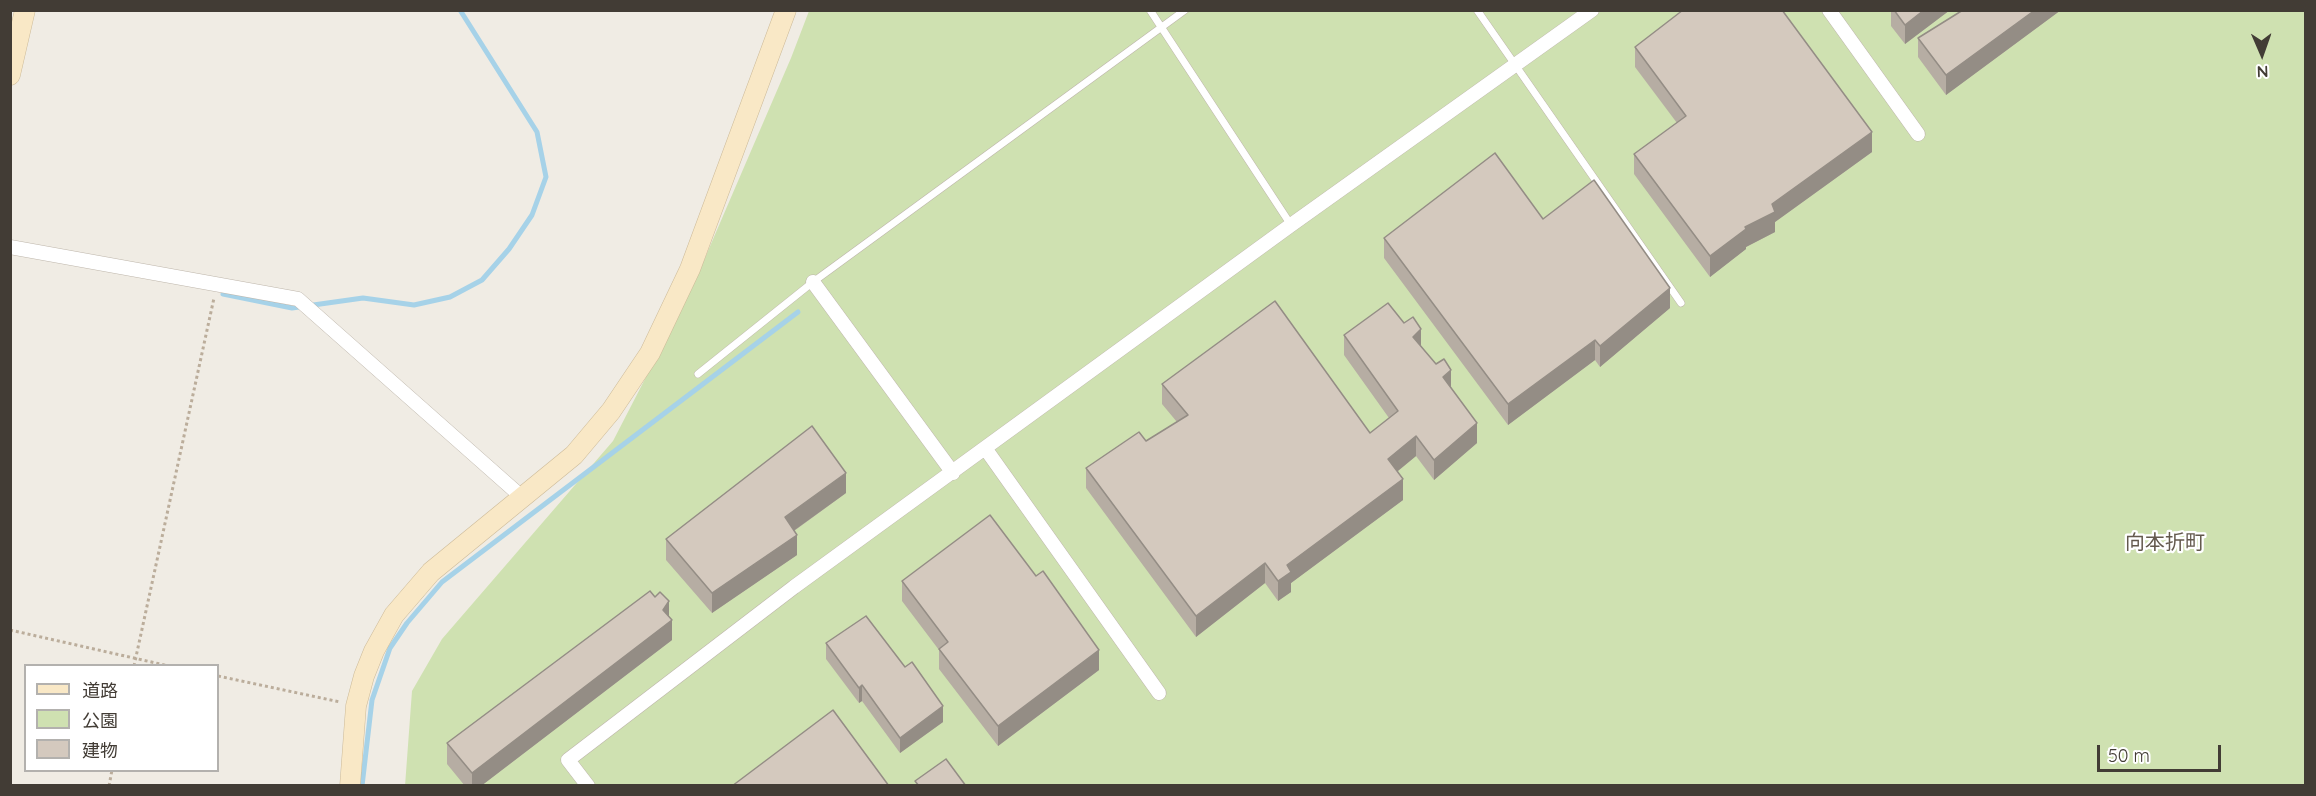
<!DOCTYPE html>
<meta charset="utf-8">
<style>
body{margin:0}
#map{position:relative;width:2316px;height:796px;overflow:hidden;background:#f0ece4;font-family:Quicksand,"Noto Sans JP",sans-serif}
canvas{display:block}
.frame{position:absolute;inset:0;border:12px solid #423c35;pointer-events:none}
.legend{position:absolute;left:24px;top:664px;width:195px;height:108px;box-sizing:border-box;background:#fff;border:2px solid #b3b1ae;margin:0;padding:8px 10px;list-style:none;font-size:18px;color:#423c35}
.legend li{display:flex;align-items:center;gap:12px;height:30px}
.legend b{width:30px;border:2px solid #b3b1ae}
.north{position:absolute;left:2232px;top:24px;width:60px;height:60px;-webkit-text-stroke:4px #fff;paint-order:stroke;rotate:178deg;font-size:16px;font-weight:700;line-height:24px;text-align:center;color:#423c35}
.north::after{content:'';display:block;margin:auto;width:21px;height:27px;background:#423c35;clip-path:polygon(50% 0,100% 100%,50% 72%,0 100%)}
.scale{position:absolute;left:2097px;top:745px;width:124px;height:27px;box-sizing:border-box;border:3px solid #423c35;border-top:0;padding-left:8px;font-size:18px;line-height:21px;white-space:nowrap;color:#423c35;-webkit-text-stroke:4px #fff;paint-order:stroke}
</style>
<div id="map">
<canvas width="2316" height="796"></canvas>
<div class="frame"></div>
<ul class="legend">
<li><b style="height:8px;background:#f9e8c6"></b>道路</li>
<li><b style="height:16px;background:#cfe1b1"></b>公園</li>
<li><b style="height:16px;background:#d4c9be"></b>建物</li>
</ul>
<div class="north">N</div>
<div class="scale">50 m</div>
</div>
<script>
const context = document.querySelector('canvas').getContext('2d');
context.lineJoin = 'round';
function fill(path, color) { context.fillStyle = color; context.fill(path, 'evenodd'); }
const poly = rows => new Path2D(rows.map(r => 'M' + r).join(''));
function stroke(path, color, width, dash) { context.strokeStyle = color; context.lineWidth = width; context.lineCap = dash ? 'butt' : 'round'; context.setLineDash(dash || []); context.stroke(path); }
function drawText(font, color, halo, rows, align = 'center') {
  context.font = font + ' Quicksand,"Noto Sans JP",sans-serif'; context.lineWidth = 4.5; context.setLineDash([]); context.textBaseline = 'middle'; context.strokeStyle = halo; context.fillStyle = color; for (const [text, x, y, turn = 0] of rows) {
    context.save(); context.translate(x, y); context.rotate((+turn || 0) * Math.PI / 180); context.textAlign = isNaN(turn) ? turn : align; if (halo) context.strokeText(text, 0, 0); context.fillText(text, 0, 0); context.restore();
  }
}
const green = poly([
 [809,11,2305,11,2305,785,405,786,412,691,442,639,613,441,692,288,791,58]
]);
const stream = poly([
 [223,294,292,308,363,298,414,305,450,297,482,280,509,249,532,215,546,177,537,132,460,10],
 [362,786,372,700,390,648,407,623,442,582,798,312]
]);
const path = poly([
 [10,630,169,666],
 [134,666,214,298],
 [218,676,340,702],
 [109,786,112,770]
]);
const lane = poly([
 [1150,10,1291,225],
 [1477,10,1681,303],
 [698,374,813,282,1185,10]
]);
const street = poly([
 [1829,10,1918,134],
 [10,247,298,299,523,498],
 [813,282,953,473],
 [985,448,1159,693],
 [588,786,568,760,794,587,1291,225,1592,10]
]);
const secondary = poly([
 [10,75,25,10],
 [350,786,356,706,364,676,374,651,394,615,431,572,574,455,611,411,650,353,690,269,786,10]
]);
const wall = poly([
 [1891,10,1950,10,1905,44,1891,26],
 [1963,10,2061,10,1946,95,1918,57,1918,38],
 [1635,47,1872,152,1775,222,1775,232,1746,247,1746,249,1710,277,1634,174,1634,154,1677,123,1635,67],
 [1543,219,1670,308,1600,367,1595,360,1508,425,1384,258,1384,238],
 [1344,335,1421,346,1451,387,1477,443,1434,480,1416,456,1398,471,1403,500,1291,583,1291,592,1278,601,1265,583,1196,637,1086,488,1086,468,1146,441,1177,422,1162,404,1162,384,1370,433,1389,418,1344,355],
 [846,493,794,531,797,555,712,613,666,560,666,539],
 [902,581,1099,670,998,746,939,669,939,650,902,601],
 [669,617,672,640,481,786,465,786,447,764,447,743],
 [826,643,943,722,900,753,862,701,859,703,826,659]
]);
const shadedWall = poly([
 [1924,10,1950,10,1905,44,1905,25],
 [2035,10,2061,10,1946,95,1946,75],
 [1872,132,1872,152,1775,222,1775,232,1746,247,1746,249,1710,277,1710,256,1772,204],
 [1670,288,1670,308,1600,367,1600,346],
 [1421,329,1421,350,1413,337],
 [1595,340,1595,360,1508,425,1508,404],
 [1451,370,1451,390,1443,377],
 [1477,423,1477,443,1434,480,1434,460],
 [1416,436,1416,456,1388,479,1388,459],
 [846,473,846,493,785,537,785,517],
 [1403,479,1403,500,1291,583,1291,592,1278,601,1278,581,1287,565],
 [797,535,797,555,712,613,712,593],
 [1265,563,1265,583,1196,637,1196,616],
 [669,601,669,621,672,620,672,640,481,786,472,786,472,773,663,610],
 [1099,650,1099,670,998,746,998,726],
 [862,685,862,701,859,703,859,688],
 [943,706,943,722,900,753,900,738]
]);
const building = poly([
 [1683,10,1782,10,1872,132,1772,204,1775,212,1745,227,1746,229,1710,256,1634,154,1686,116,1635,47,1683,10],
 [1894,10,1924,10,1905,25,1894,10],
 [1963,10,2035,10,1946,75,1918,38,1963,10],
 [1495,153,1543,219,1594,180,1670,288,1600,346,1595,340,1508,404,1384,238,1495,153],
 [1275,301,1370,433,1398,411,1344,335,1388,303,1404,323,1413,317,1421,329,1413,337,1436,364,1444,359,1451,370,1443,377,1477,423,1434,460,1416,436,1388,459,1403,479,1287,565,1291,572,1278,581,1265,563,1196,616,1086,468,1139,432,1146,441,1188,415,1162,384,1275,301],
 [812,426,846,473,785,517,797,535,712,593,666,539,812,426],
 [990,515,1036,576,1043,571,1099,650,998,726,939,649,948,642,902,581,990,515],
 [650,591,655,597,660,592,669,601,663,610,672,620,472,773,447,743,650,591],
 [866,616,905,667,912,662,943,706,900,738,862,685,859,688,826,643,866,616],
 [833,710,889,786,732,786,833,710],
 [946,759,966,786,919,786,915,781,946,759]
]);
const quarterNames = [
 ["向本折町",2165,543]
];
fill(green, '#cfe1b1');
stroke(stream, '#a6d2e8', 5);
stroke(lane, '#beb6ab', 8);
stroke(street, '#beb6ab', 15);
stroke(secondary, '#ccba98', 21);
stroke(path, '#bbad9b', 3, [3, 3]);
stroke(lane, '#fff', 7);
stroke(street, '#fff', 14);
stroke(secondary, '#f9e8c6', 20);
fill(wall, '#b6ada3');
fill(shadedWall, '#948d85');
fill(building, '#d4c9be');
stroke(building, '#948d85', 1.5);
drawText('20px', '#63594d', '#fff', quarterNames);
</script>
